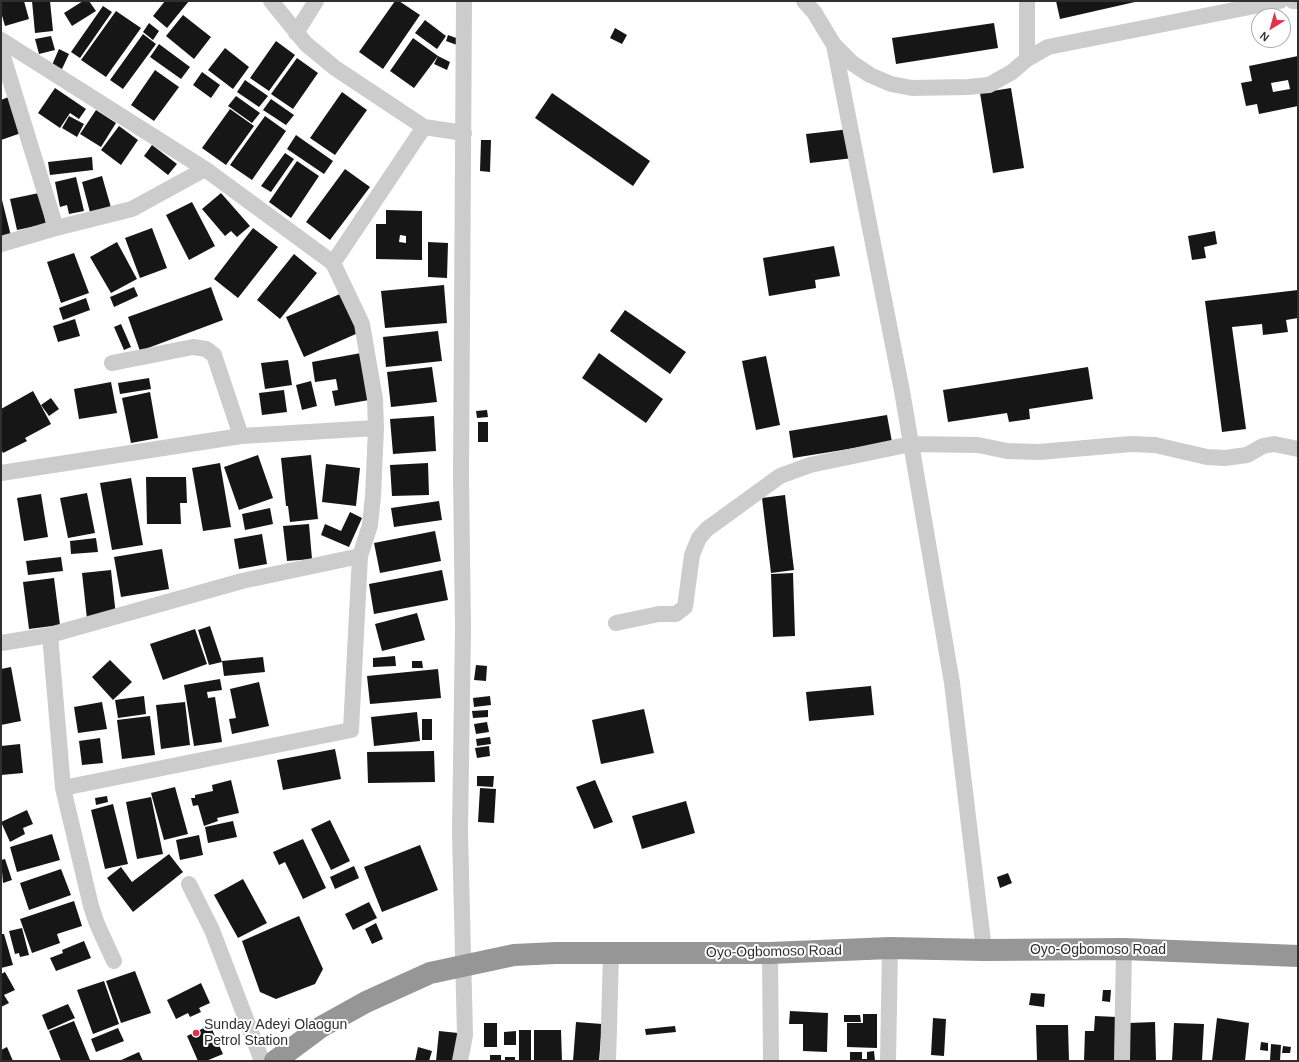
<!DOCTYPE html>
<style>
body{margin:0}
#map{position:relative;width:1299px;height:1062px;overflow:hidden;background:#fff;font-family:Helvetica,sans-serif}
canvas{display:block}
.frame{position:absolute;inset:0;border:2px solid #2f2f2f;pointer-events:none}
.north{position:absolute;left:1251px;top:8px;width:40px;height:40px;box-sizing:border-box;background:#fff;border:1px solid #acacac;border-radius:50%;rotate:217deg;font-size:11px;font-weight:700;line-height:16px;text-align:center;color:#2f2f2f}
.north::after{content:'';display:block;margin:auto;width:14px;height:18px;background:#e83049;clip-path:polygon(50% 0,100% 100%,50% 72%,0 100%)}
</style>
<div id="map">
<canvas width="1299" height="1062"></canvas>
<div class="frame"></div>
<div class="north">N</div>
</div>
<script>
const context = document.querySelector('canvas').getContext('2d');
context.lineJoin = 'round';
function fill(path, color) { context.fillStyle = color; context.fill(path, 'evenodd'); }
const poly = rows => new Path2D(rows.map(r => 'M' + r).join(''));
function stroke(path, color, width, dash) { context.strokeStyle = color; context.lineWidth = width; context.lineCap = dash ? 'butt' : 'round'; context.setLineDash(dash || []); context.stroke(path); }
function drawText(font, color, halo, rows, align = 'center') {
  context.font = font + ' Helvetica,sans-serif'; context.lineWidth = 4; context.setLineDash([]); context.textBaseline = 'middle'; context.strokeStyle = halo; context.fillStyle = color; for (const [text, x, y, turn = 0] of rows) {
    context.save(); context.translate(x, y); context.rotate((+turn || 0) * Math.PI / 180); context.textAlign = isNaN(turn) ? turn : align; if (halo) context.strokeText(text, 0, 0); context.fillText(text, 0, 0); context.restore();
  }
}
const building = poly([
 [1,1,24,1,29,19,5,26,1,12],
 [32,1,50,1,53,31,35,33],
 [83,1,89,1,96,11,72,26,64,13],
 [165,1,189,1,167,28,153,16],
 [395,1,399,1,420,15,383,69,359,52],
 [1056,1,1135,1,1135,2,1060,19],
 [103,6,112,12,80,58,71,52],
 [116,11,141,28,106,77,81,60],
 [183,15,211,37,194,59,166,36],
 [425,20,446,36,437,49,415,33],
 [149,23,159,31,153,40,143,32],
 [994,23,998,48,896,64,892,38],
 [615,28,627,35,622,44,610,38],
 [143,34,156,44,123,89,110,80],
 [448,35,459,39,457,45,446,41],
 [51,36,55,50,39,54,35,39],
 [413,38,438,56,414,88,390,71],
 [276,41,295,55,269,91,250,78],
 [159,44,190,67,181,79,150,57],
 [225,48,249,67,233,89,208,70],
 [59,49,69,54,62,69,52,65],
 [438,56,450,62,447,70,434,64],
 [1298,56,1298,106,1259,114,1257,104,1246,106,1241,83,1252,81,1249,66],
 [1288,80,1290,89,1273,92,1271,83],
 [297,58,318,73,293,109,271,94],
 [155,70,179,87,154,121,131,105],
 [202,72,220,85,211,98,193,85],
 [245,80,268,96,259,107,237,92],
 [55,88,86,109,79,119,70,113,60,128,38,113],
 [1011,88,1024,168,993,173,980,93],
 [342,92,367,110,335,155,310,138],
 [552,93,650,161,633,186,535,118],
 [11,96,24,132,1,140,1,100],
 [236,96,260,113,252,123,228,106],
 [271,99,294,115,286,125,263,110],
 [230,109,254,126,226,165,202,148],
 [96,110,116,123,101,147,80,134],
 [69,116,84,124,77,137,62,128],
 [265,116,286,131,252,180,230,165],
 [119,126,138,140,121,165,101,150],
 [850,129,853,158,810,163,806,134],
 [296,135,333,161,324,174,287,149],
 [481,140,491,140,490,172,480,171],
 [152,145,177,164,168,175,144,156],
 [285,153,294,159,271,192,261,186],
 [92,157,93,170,50,175,48,162],
 [297,161,319,176,291,218,269,202],
 [345,169,370,187,330,240,306,222],
 [102,176,112,211,91,216,82,182],
 [76,177,84,211,69,214,67,205,60,207,55,182],
 [39,193,46,224,17,230,10,199],
 [221,193,250,226,237,237,231,231,225,236,202,209],
 [1,196,11,236,1,238],
 [192,202,215,246,189,260,166,215],
 [386,210,422,211,422,260,376,259,376,224,386,224],
 [400,235,406,236,406,243,399,242],
 [152,228,167,268,140,278,125,238],
 [253,228,278,247,238,298,214,279],
 [1215,231,1217,244,1204,247,1206,258,1192,260,1188,236],
 [117,242,137,279,111,293,90,257],
 [428,242,448,243,447,278,428,277],
 [834,246,840,276,815,280,816,288,769,296,763,258],
 [74,253,89,293,61,303,47,262],
 [294,254,317,273,280,319,257,300],
 [444,285,447,323,385,328,381,291],
 [134,287,138,296,114,307,110,297],
 [211,287,223,320,140,351,128,317],
 [1298,290,1298,318,1286,320,1288,332,1263,335,1262,324,1232,327,1246,429,1222,432,1205,301],
 [340,294,358,333,304,357,286,317],
 [86,298,90,310,63,320,59,308],
 [625,310,686,352,670,374,610,331],
 [75,319,80,336,58,342,53,326],
 [121,324,131,347,124,350,114,327],
 [438,331,442,361,386,367,383,337],
 [361,353,369,400,335,406,332,391,338,390,336,379,315,382,312,362],
 [599,353,663,399,646,423,582,378],
 [766,356,780,425,756,430,742,361],
 [288,360,292,385,265,389,261,363],
 [432,367,437,402,391,407,387,372],
 [1088,367,1093,399,1029,409,1030,419,1009,422,1007,413,948,422,943,390],
 [149,378,151,389,120,394,118,383],
 [311,381,317,406,302,410,296,385],
 [111,382,117,413,79,419,74,389],
 [284,390,287,412,262,415,259,393],
 [33,391,51,424,25,438,27,441,3,453,1,449,1,409],
 [150,392,158,438,131,443,122,398],
 [51,398,59,409,49,416,41,405],
 [487,410,488,417,477,418,476,411],
 [887,415,892,442,793,458,789,431],
 [434,416,436,451,393,454,390,419],
 [478,422,488,422,488,442,478,442],
 [258,455,273,498,239,510,224,467],
 [311,455,318,519,290,522,288,506,286,506,281,458],
 [220,463,231,527,203,531,192,468],
 [428,463,429,495,392,496,390,465],
 [326,464,360,468,356,506,322,502],
 [146,477,186,477,187,503,180,503,181,524,147,524],
 [131,478,143,545,112,550,100,483],
 [87,493,95,533,68,538,60,498],
 [41,494,48,537,24,541,17,498],
 [785,495,794,570,771,573,762,498],
 [439,501,442,520,394,527,391,508],
 [270,508,273,524,245,530,242,514],
 [350,512,362,518,349,547,321,535,325,524,341,531],
 [309,524,312,559,287,561,283,526],
 [435,531,441,561,380,573,374,543],
 [262,534,267,564,239,569,234,539],
 [96,538,98,552,71,554,70,541],
 [162,549,169,589,121,597,114,557],
 [61,557,63,571,28,575,26,561],
 [111,570,116,616,87,619,82,573],
 [442,570,448,600,374,614,369,584],
 [793,573,795,636,773,637,771,574],
 [54,578,60,625,29,629,23,582],
 [417,613,425,640,382,651,375,624],
 [210,626,222,662,209,665,198,630],
 [195,629,207,664,163,680,150,644],
 [395,656,396,666,373,667,373,658],
 [263,657,265,672,224,676,222,661],
 [110,660,132,682,113,700,92,677],
 [412,661,422,661,423,668,412,668],
 [476,665,487,666,486,681,474,680],
 [11,667,21,721,1,725,1,669],
 [438,669,441,698,370,704,367,676],
 [220,679,222,690,207,692,208,698,215,697,222,742,194,746,184,685],
 [259,682,269,726,232,734,229,719,236,718,230,689],
 [871,686,874,715,809,721,806,692],
 [144,696,146,714,118,718,115,700],
 [490,696,491,705,474,707,473,698],
 [102,702,107,729,78,733,74,707],
 [185,702,190,745,161,749,156,705],
 [644,709,654,753,601,764,592,720],
 [488,710,488,717,473,718,472,711],
 [417,712,420,741,374,746,371,717],
 [150,716,155,755,122,759,117,720],
 [422,719,432,719,432,740,422,740],
 [487,722,489,732,476,734,474,724],
 [490,737,491,744,477,746,476,739],
 [100,738,103,763,82,765,79,741],
 [20,744,23,773,1,775,1,746],
 [489,746,490,756,477,758,475,748],
 [335,749,341,779,283,790,277,760],
 [434,751,435,782,368,783,367,752],
 [477,776,494,776,493,787,477,786],
 [231,780,239,813,217,818,218,821,204,826,198,805,193,806,191,798,195,798,195,795,213,791,212,785],
 [595,780,613,822,594,829,576,787],
 [175,787,188,834,164,840,151,793],
 [480,788,496,789,494,823,478,822],
 [107,796,108,802,96,805,95,798],
 [151,797,163,854,137,859,126,802],
 [686,801,695,833,642,849,632,816],
 [113,804,128,864,105,869,91,810],
 [27,810,33,824,23,828,25,834,10,842,1,822],
 [330,820,350,861,331,870,311,829],
 [233,821,237,837,208,843,205,827],
 [52,834,60,860,17,872,10,847],
 [199,835,203,855,180,860,176,840],
 [303,839,326,888,303,899,285,862,279,865,273,852],
 [420,845,438,890,382,912,364,867],
 [169,854,183,872,133,912,107,878,121,867,132,882],
 [5,859,12,880,3,883,1,860],
 [354,866,359,878,335,889,330,877],
 [61,869,71,895,29,910,20,883],
 [1008,873,1012,883,1000,888,997,877],
 [243,879,267,923,238,938,214,895],
 [74,901,82,926,57,934,60,943,32,953,20,919],
 [369,902,377,918,353,930,345,914],
 [299,916,323,969,315,984,276,999,260,992,242,941],
 [376,923,383,939,372,944,365,929],
 [22,928,29,955,20,957,19,953,15,954,9,931],
 [1,934,4,934,13,965,1,968],
 [84,941,91,958,56,971,50,958,63,953,62,950],
 [135,971,151,1013,121,1023,106,981],
 [5,972,15,990,4,995,9,1003,1,1007,1,974],
 [104,981,119,1024,93,1034,77,990],
 [201,983,210,1003,199,1008,201,1012,190,1017,188,1013,176,1019,167,1000],
 [1103,990,1111,990,1110,1002,1102,1001],
 [1031,993,1045,994,1044,1007,1029,1005],
 [68,1004,75,1018,48,1030,42,1015],
 [790,1011,828,1013,827,1052,803,1051,803,1024,789,1024],
 [863,1014,877,1014,877,1048,847,1047,847,1023,863,1023],
 [844,1015,860,1015,861,1022,844,1022],
 [1095,1016,1117,1017,1115,1061,1084,1061,1085,1031,1094,1031],
 [933,1018,946,1019,944,1056,931,1055],
 [1217,1018,1249,1023,1245,1061,1212,1061],
 [74,1021,90,1060,61,1061,49,1031],
 [576,1022,602,1024,599,1061,573,1061],
 [1155,1022,1156,1061,1129,1061,1128,1023],
 [484,1023,497,1023,497,1047,484,1047],
 [1174,1023,1204,1024,1202,1061,1172,1061],
 [210,1025,223,1054,206,1061,198,1061,187,1036],
 [1036,1025,1068,1025,1069,1061,1037,1061],
 [675,1026,676,1032,646,1035,645,1029],
 [118,1028,124,1041,96,1052,91,1039],
 [519,1030,531,1030,531,1061,519,1061],
 [534,1030,561,1030,562,1061,534,1061],
 [439,1031,458,1033,455,1061,436,1061],
 [516,1031,516,1045,504,1045,504,1032],
 [1261,1042,1268,1043,1268,1051,1260,1050],
 [1271,1044,1281,1045,1280,1061,1270,1061],
 [1283,1046,1291,1047,1290,1053,1282,1053],
 [7,1047,13,1061,1,1061,1,1050],
 [418,1047,432,1051,429,1061,415,1061],
 [874,1051,875,1061,850,1061,850,1052,862,1052,862,1059,867,1059,867,1052],
 [139,1052,143,1061,119,1061],
 [490,1055,501,1055,501,1061,490,1061],
 [505,1057,515,1057,515,1061,505,1061]
]);
const street = poly([
 [271,1,306,44,335,68,424,127,464,133],
 [804,1,814,12,834,45,902,391,952,683,984,950],
 [1027,1,1027,59],
 [1293,1,1298,1],
 [296,33,316,1],
 [1,40,205,169,333,263,362,324,375,399,376,428,373,496,370,525,360,556,351,730,63,788],
 [834,45,852,63,870,75,891,84,912,88,968,87,989,85,1012,72,1027,59,1048,47,1280,1],
 [1,50,56,228],
 [1,244,56,228,132,209,205,169],
 [333,263,424,127],
 [112,363,193,347,206,349,214,355,241,436],
 [1,473,241,436,376,428],
 [616,623,659,614,676,614,685,607,692,555,699,538,707,529,780,476,810,465,911,444,978,445,1007,451,1039,452,1131,444,1155,445,1207,457,1225,458,1247,455,1263,446,1274,444,1298,449],
 [1,643,50,635],
 [189,884,212,930,262,1061],
 [770,953,771,1061],
 [114,961,97,924,91,906,63,788,50,635,242,581,360,556],
 [460,1061,465,1035,460,833,463,628,461,477,464,1],
 [608,1061,611,954],
 [888,1061,890,948],
 [1122,1061,1124,949]
]);
const highway = poly([
 [275,1061,321,1027,366,1002,430,973,514,955,556,953,770,953,890,948,984,950,1124,949,1298,956]
]);
const markers = [
 [196,1033,4,"#e83049"]
];
const streetNames = [
 ["Oyo-Ogbomoso Road",1098,950],
 ["Oyo-Ogbomoso Road",774,952,-1]
];
const poiNames = [
 ["Sunday Adeyi Olaogun",204,1025],
 ["Petrol Station",204,1041]
];
fill(building, '#161616');
stroke(street, '#ccc', 16);
stroke(highway, '#969696', 22);
for (const [x, y, r, color] of markers) { const dot = new Path2D(); dot.arc(x, y, r, 0, 2 * Math.PI); context.fillStyle = color; context.fill(dot); stroke(dot, '#fff', 1.5); }
drawText('14px', '#2f2f2f', '#fff', streetNames);
drawText('14px', '#2f2f2f', '#fff', poiNames, 'left');
</script>
